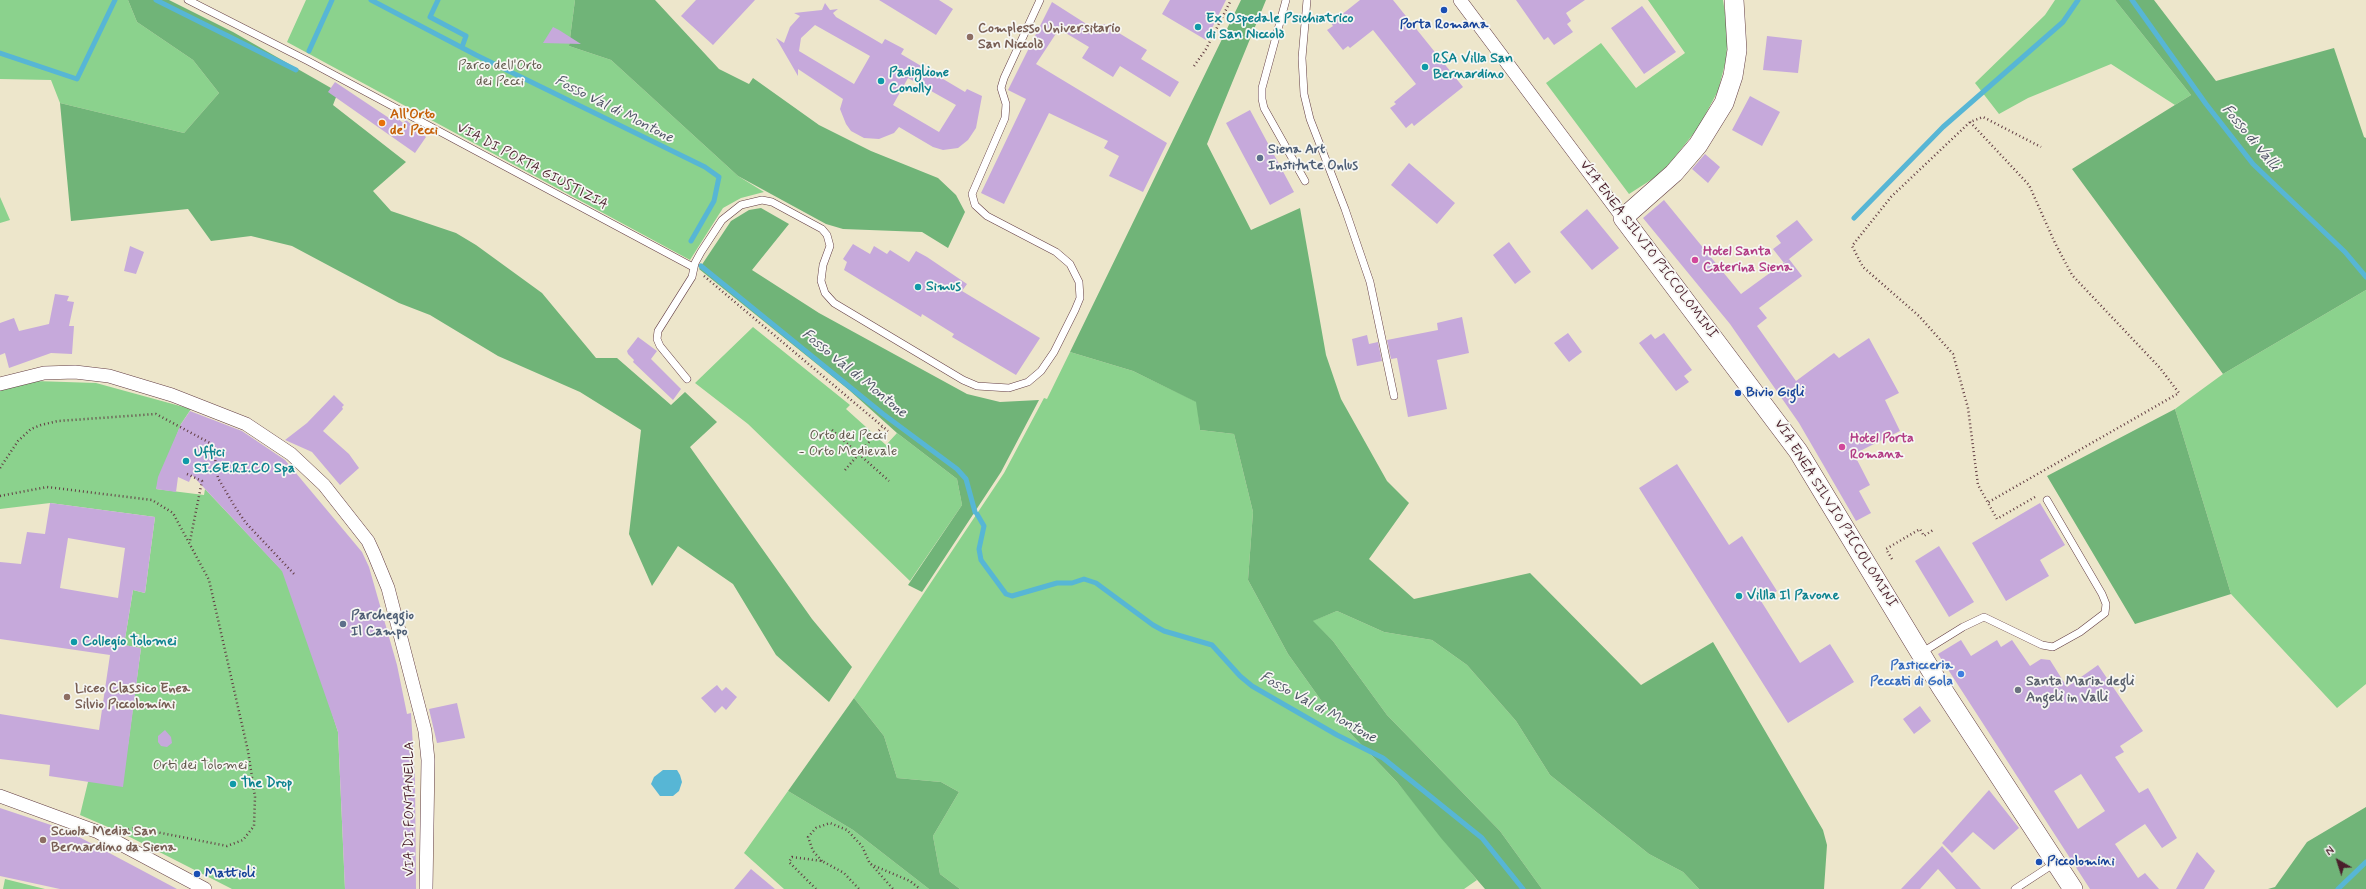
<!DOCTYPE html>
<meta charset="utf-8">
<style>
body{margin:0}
#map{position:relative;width:2366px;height:889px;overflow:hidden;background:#ede6cb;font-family:Mynerve,sans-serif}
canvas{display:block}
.north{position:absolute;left:2318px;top:841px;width:40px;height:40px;-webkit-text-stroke:3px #f6f6f2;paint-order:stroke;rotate:321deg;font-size:11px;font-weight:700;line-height:16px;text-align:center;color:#4a1f2b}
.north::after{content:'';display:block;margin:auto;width:14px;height:18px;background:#4a1f2b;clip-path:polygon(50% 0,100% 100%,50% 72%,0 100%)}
</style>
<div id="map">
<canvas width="2366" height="889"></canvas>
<div class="north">N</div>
</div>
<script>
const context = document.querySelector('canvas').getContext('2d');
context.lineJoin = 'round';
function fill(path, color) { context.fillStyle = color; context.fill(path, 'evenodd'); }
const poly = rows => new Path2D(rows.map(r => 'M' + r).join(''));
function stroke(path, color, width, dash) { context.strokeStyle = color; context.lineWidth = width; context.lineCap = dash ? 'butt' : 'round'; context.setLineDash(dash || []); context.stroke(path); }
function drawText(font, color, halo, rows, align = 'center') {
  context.font = font + ' Mynerve,sans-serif'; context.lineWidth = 3.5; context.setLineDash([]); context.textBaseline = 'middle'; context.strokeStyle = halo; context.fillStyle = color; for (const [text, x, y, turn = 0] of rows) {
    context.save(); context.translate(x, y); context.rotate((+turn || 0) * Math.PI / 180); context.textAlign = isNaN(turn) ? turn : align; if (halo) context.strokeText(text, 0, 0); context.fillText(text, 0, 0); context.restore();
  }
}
const green = poly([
 [0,0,128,0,137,22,193,60,219,93,184,133,60,103,51,80,0,79],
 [306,0,575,0,569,46,611,60,738,176,764,192,741,198,723,208,690,260,287,42],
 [1648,0,1723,0,1728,32,1726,60,1718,91,1698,128,1670,163,1654,178,1629,194,1546,83,1601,43,1636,88,1685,53],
 [2055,0,2115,0,2191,95,2175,105,2111,64,2028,98,1999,114,1975,83,2045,15],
 [0,197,10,220,0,223],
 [2366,290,2366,684,2337,708,2231,594,2175,409,2223,374],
 [753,327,850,405,846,409,886,445,897,433,957,479,962,505,910,581,748,424,695,383],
 [1070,352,1133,371,1197,402,1200,430,1234,434,1253,512,1248,580,1288,654,1328,710,1397,782,1477,880,1464,889,960,889,940,874,933,836,959,792,941,782,897,778,884,736,854,698,1004,473,1044,398,1047,399],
 [35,381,96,383,191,409,181,424,156,489,204,495,205,489,290,579,338,732,345,889,232,889,122,833,80,815,88,782,128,745,141,648,124,645,133,590,145,593,155,517,50,503,0,509,0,389],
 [1337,611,1384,632,1432,640,1467,665,1516,721,1550,775,1649,854,1683,872,1699,889,1542,889,1500,831,1387,715,1333,641,1312,621],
 [788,791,853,830,929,889,784,889,744,853],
 [5,879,45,889,3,889]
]);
const forest = poly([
 [128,0,169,0,233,32,338,92,333,105,406,162,373,191,391,211,456,233,476,245,542,293,596,358,617,358,671,405,685,392,717,422,690,447,812,619,852,667,829,702,776,655,733,584,678,546,652,586,629,534,641,430,580,392,498,356,430,315,399,303,292,246,251,236,211,241,188,209,71,221,60,103,184,133,219,93,193,60,137,22],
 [575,0,655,0,719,69,749,84,753,78,819,125,871,151,938,178,956,195,965,212,948,248,922,232,843,229,826,224,738,176,611,60,569,46],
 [1241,0,1266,0,1207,144,1251,230,1300,208,1326,355,1341,399,1387,481,1409,503,1369,559,1414,599,1530,573,1641,685,1713,642,1823,830,1827,845,1824,889,1699,889,1683,872,1649,854,1550,775,1516,721,1467,665,1432,640,1384,632,1337,611,1313,621,1333,641,1387,715,1500,831,1542,889,1485,889,1441,838,1397,782,1328,710,1288,654,1248,580,1253,512,1234,434,1200,430,1196,402,1133,371,1070,352],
 [2115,0,2154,0,2216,81,2334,48,2364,137,2366,138,2366,290,2223,374,2072,169,2191,95],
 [761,208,789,224,752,270,819,313,967,394,1000,402,1039,400,1001,472,922,592,908,585,962,505,957,479,897,433,849,390,699,269,731,221,749,210],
 [2175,409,2231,594,2135,624,2047,476],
 [854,698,884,736,897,778,941,782,959,792,933,836,940,874,960,889,929,889,853,830,788,791],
 [2366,807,2366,889,2268,889,2275,887,2307,842]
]);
const water = poly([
 [663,770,677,770,680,775,682,782,679,791,673,796,660,796,651,784,654,777]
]);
const stream = poly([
 [156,0,296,70],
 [371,0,476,55,705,167,719,177,714,201,691,241],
 [438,0,430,17,466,36,462,47],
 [2132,0,2206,104,2253,164,2345,252,2366,277],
 [309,51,332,0],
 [0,53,77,79,115,0],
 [1854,218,1943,127,2063,22,2078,0],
 [701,266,883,414,957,469,966,479,975,512],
 [977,514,984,526,979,549,981,560,1006,594,1012,596,1057,583,1072,583,1084,579,1096,583,1153,625,1164,631,1212,645,1240,676,1252,686,1337,735,1383,758,1482,838,1523,889],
 [2338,889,2366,862]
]);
const building = poly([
 [696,0,755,0,713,45,681,16],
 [879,0,939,0,953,9,936,35],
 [1170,0,1226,0,1206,40,1162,14],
 [1360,0,1393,0,1463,87,1414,126,1412,123,1406,128,1390,108,1396,104,1394,102,1416,84,1373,30,1350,48,1348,46,1343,50,1327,30,1333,26,1331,23],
 [1516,0,1585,0,1566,13,1571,21,1567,24,1573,32,1554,45,1548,37,1544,40],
 [1052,2,1099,32,1104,24,1147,50,1141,59,1179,82,1170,97,1120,66,1113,77,1082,58,1089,47,1059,29,1036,64,1167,143,1143,192,1109,176,1119,156,1104,148,1108,141,1049,113,1004,204,981,193,1026,99,1008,90],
 [825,3,830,10,838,9,833,13,836,17,882,44,885,39,904,49,901,54,965,92,967,89,982,96,976,128,968,140,958,148,943,150,933,147,899,127,894,133,879,139,864,138,851,131,846,124,840,109,843,99,798,69,798,76,776,38,784,43,790,27,800,16,794,13,822,10],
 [815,25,870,56,854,84,799,51,801,38],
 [908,78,956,105,939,132,893,105],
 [1642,6,1676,52,1644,74,1611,28],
 [553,27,559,30,581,44,543,43],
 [1767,36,1802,40,1798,73,1763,70],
 [335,82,392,120,395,116,403,123,406,120,426,137,415,153,328,92],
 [1750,96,1780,112,1762,146,1732,130],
 [1250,110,1294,192,1270,205,1226,123],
 [1705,154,1720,167,1708,183,1692,169],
 [1409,163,1455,203,1437,224,1391,185],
 [1664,200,1741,294,1789,259,1802,276,1759,308,1767,318,1757,326,1796,381,1834,353,1839,358,1869,338,1899,393,1885,400,1900,431,1854,454,1870,485,1859,491,1871,513,1856,521,1799,423,1730,324,1643,218],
 [1587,209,1619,248,1592,270,1560,232],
 [1797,220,1813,240,1784,263,1773,249,1781,243,1776,236],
 [1509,242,1531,272,1515,284,1493,255],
 [853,244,870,254,874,246,887,254,890,250,909,262,916,251,927,257,967,284,962,291,1040,338,1016,375,952,337,954,334,922,314,921,317,844,270,847,262,843,259],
 [130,246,144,252,136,274,124,271],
 [55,294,69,296,67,301,74,302,69,326,74,326,72,354,51,353,9,368,5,353,0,355,0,323,14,318,19,331,49,324],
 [1462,317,1469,353,1437,360,1447,409,1408,417,1397,358,1391,359,1387,340,1438,330,1437,323],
 [1568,333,1582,352,1569,362,1554,343],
 [1664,333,1692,370,1684,376,1689,382,1676,391,1639,343,1651,334,1655,339],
 [1367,335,1369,344,1378,342,1382,361,1357,366,1352,339],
 [638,337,657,351,651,359,681,389,673,400,633,362,634,360,628,354,627,351],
 [334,395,344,405,342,407,343,409,323,431,349,454,359,468,340,485,312,452,285,440,307,423],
 [190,411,242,431,285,460,362,552,369,567,397,665,407,714,411,713,415,781,416,889,345,889,338,732,282,571,192,475,189,482,178,477,176,492,156,489,158,477,181,424],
 [1677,464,1729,545,1742,536,1777,591,1761,601,1800,663,1830,644,1854,682,1788,723,1639,488],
 [50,503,155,517,145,593,133,590,124,645,141,648,123,787,49,776,50,765,0,759,0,714,99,730,110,655,0,639,0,562,21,564,27,532,45,534],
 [68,538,125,548,118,598,60,588],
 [2040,503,2065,545,2040,560,2049,576,2006,601,1972,543],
 [1939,546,1974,602,1949,617,1915,561],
 [1961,640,1971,656,1997,640,2001,647,2012,640,2030,666,2041,659,2050,660,2067,687,2098,665,2143,731,2120,746,2124,752,2115,757,2139,793,2148,788,2177,838,2162,848,2145,824,2115,844,2138,878,2145,873,2159,889,2090,889,1938,654],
 [2081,774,2105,811,2078,829,2054,791],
 [717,685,722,691,726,687,737,697,726,710,722,706,715,713,701,698],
 [457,703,465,738,437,743,429,709],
 [1920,706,1931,721,1914,734,1903,719],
 [165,730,171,737,172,743,167,747,161,746,158,742,158,736],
 [1989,790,2019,828,1994,850,1973,832,1952,853,1942,843],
 [0,808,66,830,177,889,60,889,0,876],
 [1942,846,1981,889,1956,889,1938,869,1920,889,1901,889],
 [2197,852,2215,871,2204,889,2176,889],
 [751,869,775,889,734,889]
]);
const path = poly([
 [1194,66,1206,49,1231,0],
 [1970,122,2029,185,2055,243,2072,275,2160,368,2179,393,1987,503],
 [704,276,888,431],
 [832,430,889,481],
 [0,468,18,441,31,429,41,425,58,421,156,414,210,443,214,452,218,478,235,507,246,523,295,575],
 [845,470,882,427],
 [187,474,202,481,190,541],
 [0,496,47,487,152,500,173,513,209,580,248,751,255,797,254,826,243,840,227,846,136,828,126,830],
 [2035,497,1997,519,1978,485,1968,408,1953,354,1919,316,1863,267,1852,246,1891,197,1970,122,1983,117,2041,147],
 [1892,559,1886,549,1920,529,1924,536,1933,530],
 [822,861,813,851,808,837,816,828,830,823,847,830,862,846,870,864,910,881,920,889],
 [871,864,893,889],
 [816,889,789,862,792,857,822,861,844,873,859,889]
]);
const service = poly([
 [188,0,308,61,693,267],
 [1286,0,1262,88,1262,99,1264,108,1305,181],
 [1307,0,1302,58,1304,94,1310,119,1345,209,1370,282,1394,396],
 [687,379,660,346,657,339,658,331,692,277,695,263,701,252,722,220,741,205,762,200,772,202,822,229,827,235,830,246,823,265,821,281,825,293,834,303,963,380,977,386,1009,388,1028,382,1041,371,1054,352,1075,310,1080,298,1079,282,1070,264,1056,252,987,216,975,205,972,194,1005,118,1006,104,1001,88,1004,78,1040,0],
 [1921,653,1963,627,1984,617,2042,645,2053,647,2080,632,2105,613,2106,604,2102,594,2047,500],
 [2015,889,2055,863]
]);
const minor = poly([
 [1460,0,1623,218],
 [0,384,44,373,75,372,109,376,172,395,246,424,291,454,324,485,368,541,374,554,388,588,425,731,428,760,426,889],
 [0,796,98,832,205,889]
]);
const secondary = poly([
 [1734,0,1737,50,1733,76,1724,103,1698,145,1674,173,1623,218,1798,451,1941,687,2073,889]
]);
const markers = [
 [1444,10,4,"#1a4fb4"],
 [1198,27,4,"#0f9aa8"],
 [970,37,4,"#8d6e63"],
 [1425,67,4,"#0f9aa8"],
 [881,81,4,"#0f9aa8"],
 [382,123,4,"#e8710a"],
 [1260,158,4,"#5c6f8a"],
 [1695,260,4,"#d1479c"],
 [918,287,4,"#0f9aa8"],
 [1738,393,4,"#1a4fb4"],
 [1842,447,4,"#d1479c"],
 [186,461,4,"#0f9aa8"],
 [1739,596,4,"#0f9aa8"],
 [343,624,4,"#5c6f8a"],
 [74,642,4,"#0f9aa8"],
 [1961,674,4,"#3f7fe0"],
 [2018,690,4,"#6b7280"],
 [67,697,4,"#8d6e63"],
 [233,784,4,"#0f9aa8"],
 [43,840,4,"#8d6e63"],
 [2039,862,4,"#1a4fb4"],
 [197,874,4,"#1a4fb4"]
];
const cultureNames = [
 ["Ex Ospedale Psichiatrico",1206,19],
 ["di San Niccolò",1206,35],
 ["RSA Villa San",1433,59],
 ["Bernardino",1433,75],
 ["Padiglione",889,73],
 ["Conolly",889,89],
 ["Simus",926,287],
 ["Uffici",194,453],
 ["SI.GE.RI.CO Spa",194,469],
 ["Villla Il Pavone",1747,596],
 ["Collegio Tolomei",82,642],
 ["The Drop",241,784]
];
const transitNames = [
 ["Porta Romana",1444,25,"center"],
 ["Bivio Gigli",1746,393],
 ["Piccolomini",2047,862],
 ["Mattioli",205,874]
];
const educationNames = [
 ["Complesso Universitario",978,29],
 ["San Niccolò",978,45],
 ["Liceo Classico Enea",75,689],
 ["Silvio Piccolomini",75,705],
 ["Scuola Media San",51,832],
 ["Bernardino da Siena",51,848]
];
const parkNames = [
 ["Parco dell'Orto",500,66],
 ["dei Pecci",500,82],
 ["Orto dei Pecci",848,436],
 ["- Orto Medievale",848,452],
 ["Orti dei Tolomei",200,766]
];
const foodNames = [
 ["All’Orto",390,115],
 ["de' Pecci",390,131]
];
const serviceNames = [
 ["Siena Art",1268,150],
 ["Institute Onlus",1268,166],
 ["Parcheggio",351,616],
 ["Il Campo",351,632]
];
const streetNames = [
 ["VIA DI PORTA GIUSTIZIA",532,167,28],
 ["VIA ENEA SILVIO PICCOLOMINI",1648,250,53],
 ["VIA ENEA SILVIO PICCOLOMINI",1835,514,58],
 ["VIA DI FONTANELLA",410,809,-90]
];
const hotelNames = [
 ["Hotel Santa",1703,252],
 ["Caterina Siena",1703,268],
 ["Hotel Porta",1850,439],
 ["Romana",1850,455]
];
const shopNames = [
 ["Pasticceria",1953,666],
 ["Peccati di Gola",1953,682]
];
const worshipNames = [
 ["Santa Maria degli",2026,682],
 ["Angeli in Valli",2026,698]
];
const waterNames = [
 ["Fosso Val di Montone",614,110,27],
 ["Fosso di Valli",2250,138,50],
 ["Fosso Val di Montone",854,374,39],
 ["Fosso Val di Montone",1318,708,29]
];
fill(green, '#8bd28d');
fill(forest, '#70b478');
fill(water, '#57b6d5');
stroke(stream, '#57b6d5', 5);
fill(building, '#c6a9db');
stroke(service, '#623d43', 8);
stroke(minor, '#623d43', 14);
stroke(secondary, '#623d43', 20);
stroke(path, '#623d43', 2.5, [1, 3]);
stroke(service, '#fff', 7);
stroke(minor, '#fff', 13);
stroke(secondary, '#fff', 19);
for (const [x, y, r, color] of markers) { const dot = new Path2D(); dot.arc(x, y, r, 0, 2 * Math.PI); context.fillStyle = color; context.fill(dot); stroke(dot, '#f6f6f2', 1.5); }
drawText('bold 14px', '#0d838f', '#f6f6f2', cultureNames, 'left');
drawText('bold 14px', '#164399', '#f6f6f2', transitNames, 'left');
drawText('bold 14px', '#785e54', '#f6f6f2', educationNames, 'left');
drawText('14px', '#5e5548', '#f6f6f2', parkNames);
drawText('bold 14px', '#c56008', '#f6f6f2', foodNames, 'left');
drawText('bold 14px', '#4e5e75', '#f6f6f2', serviceNames, 'left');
drawText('14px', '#4a1f2b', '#f6f6f2', streetNames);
drawText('bold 14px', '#b23c85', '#f6f6f2', hotelNames, 'left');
drawText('bold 14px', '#366cbe', '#f6f6f2', shopNames, 'right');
drawText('bold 14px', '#5b616d', '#f6f6f2', worshipNames, 'left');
drawText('italic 15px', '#4f5466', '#f6f6f2', waterNames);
</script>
